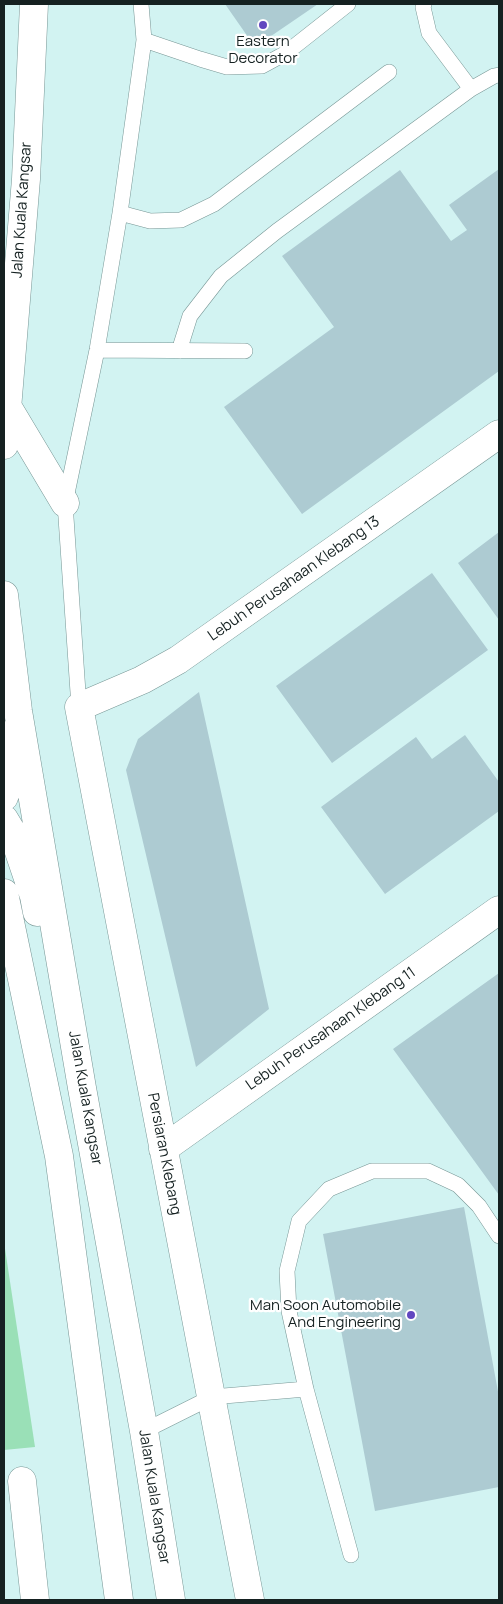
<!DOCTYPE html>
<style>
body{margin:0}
#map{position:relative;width:503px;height:1604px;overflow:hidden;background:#d2f3f2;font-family:Manrope,sans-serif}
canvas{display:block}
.frame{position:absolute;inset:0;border:5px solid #152121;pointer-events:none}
</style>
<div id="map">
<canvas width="503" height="1604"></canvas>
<div class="frame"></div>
</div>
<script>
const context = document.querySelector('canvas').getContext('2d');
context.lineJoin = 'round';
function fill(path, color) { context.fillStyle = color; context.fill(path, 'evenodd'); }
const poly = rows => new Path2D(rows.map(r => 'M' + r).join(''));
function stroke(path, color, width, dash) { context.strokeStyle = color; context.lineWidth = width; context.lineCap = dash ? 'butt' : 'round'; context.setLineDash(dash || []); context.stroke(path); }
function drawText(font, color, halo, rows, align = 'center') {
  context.font = font + ' Manrope,sans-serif'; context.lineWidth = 4.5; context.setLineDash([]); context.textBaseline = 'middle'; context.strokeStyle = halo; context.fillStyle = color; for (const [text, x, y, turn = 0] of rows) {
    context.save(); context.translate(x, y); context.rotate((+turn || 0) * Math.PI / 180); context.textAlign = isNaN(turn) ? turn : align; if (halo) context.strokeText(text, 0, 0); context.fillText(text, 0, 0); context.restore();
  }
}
const green = poly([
 [4,1242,35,1447,4,1450]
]);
const building = poly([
 [225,4,318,4,255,47],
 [499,169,499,371,302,514,224,407,334,327,282,256,400,170,451,241,467,230,449,205],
 [499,532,499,620,458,563],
 [432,573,488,650,332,763,276,686],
 [199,692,269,1009,196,1067,126,770,138,739],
 [465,735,499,782,499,811,385,894,321,807,416,737,432,759],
 [499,973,499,1195,393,1049],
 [464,1207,499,1397,499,1487,375,1511,323,1234]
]);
const lane = poly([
 [424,4,423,7,429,33,471,89],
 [144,40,200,59,227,67,262,66,286,53,348,4],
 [120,213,150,221,181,220,214,204,389,72],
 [97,350,245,351],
 [179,351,190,316,221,276,277,231,471,89,494,76,499,75],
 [79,707,65,503,97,350,120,213,144,40,141,4],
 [306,1389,289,1311,287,1271,299,1221,329,1189,372,1171,428,1171,458,1185,479,1206,499,1236],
 [144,1431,212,1397,306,1389,351,1555]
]);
const street = poly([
 [163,1149,499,910],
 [22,1481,35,1600],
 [250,1600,79,707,142,680,178,660,499,434]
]);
const highway = poly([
 [7,406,65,503],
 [4,445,26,179,34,4],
 [4,595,18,711,82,1088,144,1431,171,1600],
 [4,797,8,785,11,734],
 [4,819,13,834,34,896,37,912],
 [4,893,59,1156,119,1600]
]);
const markers = [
 [263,25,5,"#6147c0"],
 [411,1315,5,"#6147c0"]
];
const poiNames = [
 ["Eastern",263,42],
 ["Decorator",263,59],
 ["Man Soon Automobile",401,1306,"right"],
 ["And Engineering",401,1323,"right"]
];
const streetNames = [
 ["Jalan Kuala Kangsar",22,210,-86],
 ["Lebuh Perusahaan Klebang 13",294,579,-35],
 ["Lebuh Perusahaan Klebang 11",331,1029,-35],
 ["Jalan Kuala Kangsar",85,1098,80],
 ["Persiaran Klebang",164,1154,79],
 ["Jalan Kuala Kangsar",154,1497,81]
];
fill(green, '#9ae0b7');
fill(building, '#adcbd2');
stroke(lane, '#779695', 16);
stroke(street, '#779695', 29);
stroke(highway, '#779695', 29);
stroke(lane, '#fff', 15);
stroke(street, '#fff', 28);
stroke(highway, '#fff', 28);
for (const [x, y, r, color] of markers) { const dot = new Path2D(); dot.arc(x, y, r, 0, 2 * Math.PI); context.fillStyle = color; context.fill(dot); stroke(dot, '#fff', 2); }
drawText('15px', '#152121', '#fff', poiNames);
drawText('15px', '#152121', '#fff', streetNames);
</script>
